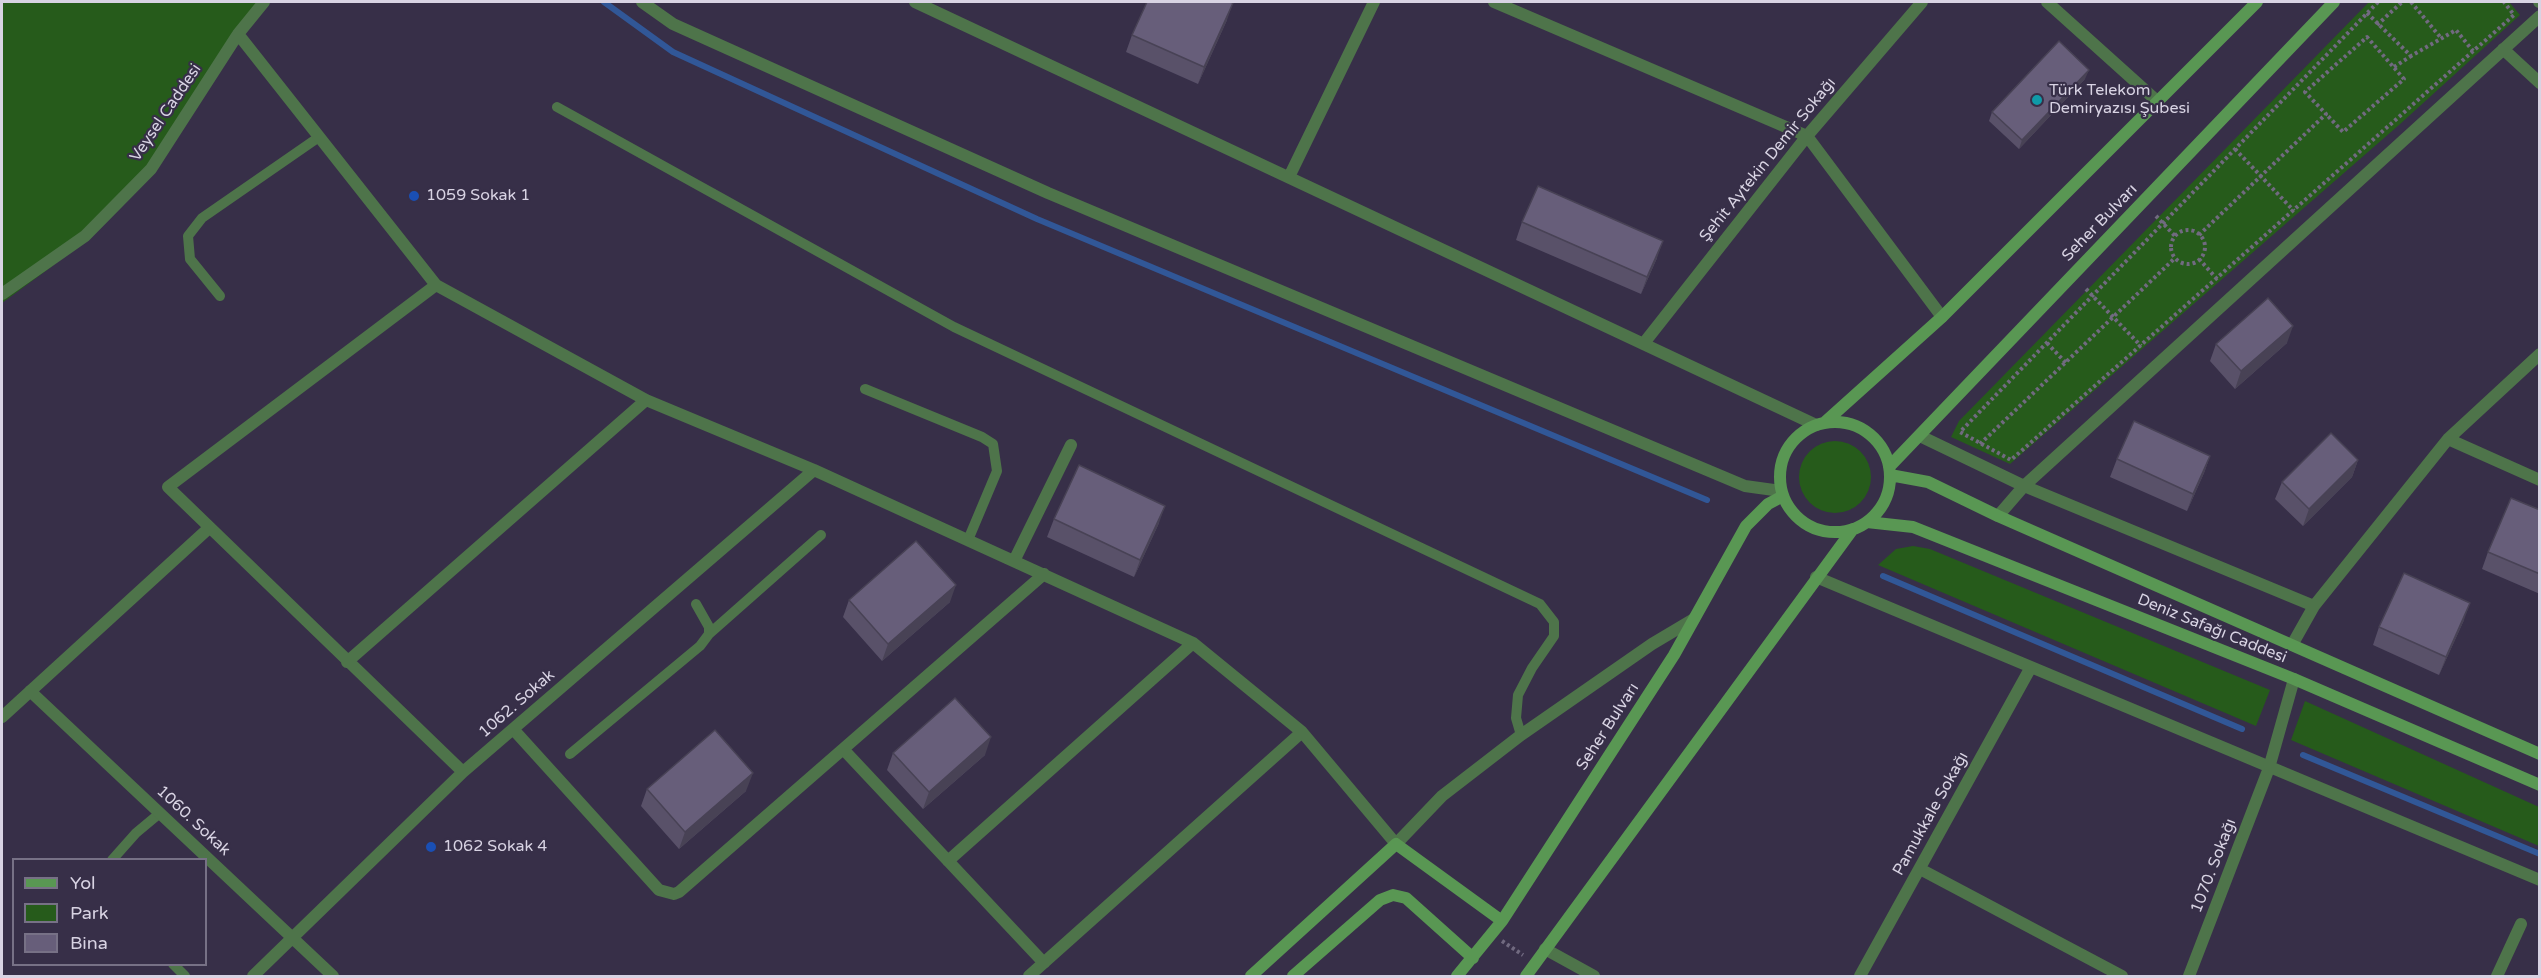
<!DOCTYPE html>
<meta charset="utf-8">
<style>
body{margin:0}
#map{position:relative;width:2541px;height:978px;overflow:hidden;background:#372f48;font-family:"Varela Round",sans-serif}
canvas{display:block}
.frame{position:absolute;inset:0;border:3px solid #d8d3e3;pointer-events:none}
.legend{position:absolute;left:12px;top:858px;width:195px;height:108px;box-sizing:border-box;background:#372f48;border:2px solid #777186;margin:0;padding:8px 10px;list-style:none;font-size:18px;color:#d8d3e3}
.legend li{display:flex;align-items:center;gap:12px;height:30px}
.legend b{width:30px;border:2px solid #777186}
</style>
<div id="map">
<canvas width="2541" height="978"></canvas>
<div class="frame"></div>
<ul class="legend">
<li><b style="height:8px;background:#599753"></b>Yol</li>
<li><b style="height:16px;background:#265b1b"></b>Park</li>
<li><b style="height:16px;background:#675e7a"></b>Bina</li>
</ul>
</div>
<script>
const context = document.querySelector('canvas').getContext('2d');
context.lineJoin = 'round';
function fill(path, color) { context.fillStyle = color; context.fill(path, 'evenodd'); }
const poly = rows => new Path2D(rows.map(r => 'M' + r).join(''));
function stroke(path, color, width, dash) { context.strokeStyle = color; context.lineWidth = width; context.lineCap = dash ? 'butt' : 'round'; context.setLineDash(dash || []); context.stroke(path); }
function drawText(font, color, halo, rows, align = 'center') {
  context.font = font + ' "Varela Round",sans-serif'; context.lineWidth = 4.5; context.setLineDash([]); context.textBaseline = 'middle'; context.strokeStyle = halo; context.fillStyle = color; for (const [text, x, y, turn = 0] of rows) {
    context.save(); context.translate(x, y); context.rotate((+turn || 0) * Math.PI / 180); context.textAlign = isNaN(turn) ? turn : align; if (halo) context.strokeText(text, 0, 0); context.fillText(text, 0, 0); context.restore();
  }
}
const green = poly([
 [2,2,265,2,164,157,88,236,51,267,2,303],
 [2369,2,2509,2,2520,15,2399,125,2010,464,1951,437,1959,421],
 '1799 477a36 36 0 1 1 72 0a36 36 0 1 1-72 0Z',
 [1913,546,1930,549,2270,690,2256,726,1878,565,1896,549],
 [2305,701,2539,807,2539,846,2291,740]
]);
const stream = poly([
 [604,2,673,52,1037,219,1707,500],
 [1883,576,2242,729],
 [2303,755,2540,854]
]);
const path = poly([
 [2378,2,1960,432,2011,460,2514,15,2504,2],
 [2411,2,2441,38],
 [2367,13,2411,56,2456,30,2473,51],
 [2377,25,2402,2],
 [2394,67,2411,56],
 [2235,149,2294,211],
 [2156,216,2175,236],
 '2171 247a17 17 0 1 1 34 0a17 17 0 1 1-34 0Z',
 [2199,235,2326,114,2305,92,2367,37,2404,79,2343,132,2326,114],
 [2199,259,2217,279],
 [2086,289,2141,346],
 [2047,343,2066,363],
 [1980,444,2175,258],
 [1502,941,1523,955]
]);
const lane = poly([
 [557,107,954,327,1540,604,1554,622,1554,636,1532,668,1518,695,1516,718,1521,735],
 [220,296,190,259,188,236,202,218,319,137],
 [865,389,982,437,993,444,997,471,968,540],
 [709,634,821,535],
 [570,754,700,646,709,634,709,627,696,604],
 [112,860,136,833,160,813],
 [173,964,185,976]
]);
const street = poly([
 [642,2,673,24,1048,193,1745,486,1781,491],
 [915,2,1816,425],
 [1494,2,1807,136,1942,317],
 [2047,2,2157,101],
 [2539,2,2540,2],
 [238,34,436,285,646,400,814,470,1193,643,1302,732,1396,844,1442,796,1521,735,1652,644,1694,619],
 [2503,49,2540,83],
 [1289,177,1374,2],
 [436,285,168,487,463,772],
 [2,294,85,236,151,169,238,34,264,2],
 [1644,343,1807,136,1922,2],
 [1920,436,2024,486,2314,606],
 [2448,439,2540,480],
 [1998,516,2024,486,2540,16],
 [1014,561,1071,445],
 [1816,577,2540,880],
 [2292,645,2314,606,2448,439,2540,354],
 [347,662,646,400],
 [30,691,333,976],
 [2,717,209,528],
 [513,729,659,890,674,894,679,892,1044,574],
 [843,749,1044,963],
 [948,861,1193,643],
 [1920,869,2122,976],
 [1545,949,1594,976],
 [253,976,463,772,814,470],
 [1029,976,1302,732],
 [1860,976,2031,667],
 [2189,976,2269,768,2294,679],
 [2497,976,2521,924]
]);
const secondary = poly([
 '1780 477a55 55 0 1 1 110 0a55 55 0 1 1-110 0Z',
 [1824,423,1942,317,2257,2],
 [1889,467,2334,2],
 [1890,475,1928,482,1998,516,2540,754],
 [1867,522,1913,527,2294,679,2540,785],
 [1251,976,1396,844,1502,921],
 [1293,976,1380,900,1393,895,1406,898,1473,958],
 [1457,976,1502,921,1674,655,1746,526,1768,504,1783,496],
 [1526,976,1853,529]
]);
const wall = poly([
 [1227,20,1198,84,1126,52,1132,35],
 [2085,79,2019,149,1989,121,1992,112],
 [1522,222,1657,258,1641,294,1516,240],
 [2287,343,2235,389,2210,361,2216,344],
 [2210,456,2204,473,2187,511,2110,477,2117,459],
 [2358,460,2352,477,2303,526,2275,499,2282,482],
 [2540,510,2540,594,2482,569,2488,552],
 [1054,519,1159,523,1134,577,1047,537],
 [849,600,950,602,882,661,843,617],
 [2464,620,2439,675,2373,645,2379,627],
 [893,753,985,755,923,809,887,770],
 [647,789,746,791,679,849,641,806]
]);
const shadedWall = poly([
 [1233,3,1227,20,1198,84,1204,67],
 [2089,70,2085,79,2019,149,2022,140],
 [1663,241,1657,258,1641,294,1647,277],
 [2293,326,2287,343,2235,389,2241,371],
 [2210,456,2204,473,2187,511,2193,494],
 [2358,460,2352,477,2303,526,2309,509],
 [1165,506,1159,523,1134,577,1140,560],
 [956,585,950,602,882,661,888,644],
 [2470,603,2464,620,2439,675,2446,657],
 [991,737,985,755,923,809,929,792],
 [753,773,746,791,679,849,685,832]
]);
const building = poly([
 [1147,2,1230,2,1233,3,1204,67,1132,35,1147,2],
 [2059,41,2089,70,2022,140,1992,112,2059,41],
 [1538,186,1663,241,1647,277,1522,222,1538,186],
 [2268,298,2293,326,2241,371,2216,344,2268,298],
 [2134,421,2210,456,2193,494,2117,459,2134,421],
 [2331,433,2358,460,2309,509,2282,482,2331,433],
 [1079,465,1165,506,1140,560,1054,519,1079,465],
 [2511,498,2540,510,2540,574,2488,552,2511,498],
 [916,541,956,585,888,644,849,600,916,541],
 [2404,573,2470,603,2446,657,2379,627,2404,573],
 [955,698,991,737,929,792,893,753,955,698],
 [715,730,753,773,685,832,647,789,715,730]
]);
const markers = [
 [2037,100,6,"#0f9aa8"],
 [414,196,6,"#1a4fb4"],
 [431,847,6,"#1a4fb4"]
];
const poiNames = [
 ["Türk Telekom",2049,91],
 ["Demiryazısı Şubesi",2049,109],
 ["1059 Sokak 1",426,196],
 ["1062 Sokak 4",443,847]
];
const streetNames = [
 ["Veysel Caddesi",166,113,-56],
 ["Şehit Aytekin Demir Sokağı",1768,160,-51],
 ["Seher Bulvarı",2100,223,-46],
 ["Deniz Safağı Caddesi",2212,629,22],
 ["1062. Sokak",517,704,-41],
 ["Seher Bulvarı",1608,727,-57],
 ["Pamukkale Sokağı",1931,814,-61],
 ["1060. Sokak",193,821,43],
 ["1070. Sokağı",2214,866,-69]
];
fill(green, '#265b1b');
stroke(stream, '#315797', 6);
stroke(path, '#716a80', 4, [3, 3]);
stroke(lane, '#4e744a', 10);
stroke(street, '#4e744a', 12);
stroke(secondary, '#599753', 12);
fill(wall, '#595169');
fill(shadedWall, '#484255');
fill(building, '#675e7a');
stroke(building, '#484255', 1.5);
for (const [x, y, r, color] of markers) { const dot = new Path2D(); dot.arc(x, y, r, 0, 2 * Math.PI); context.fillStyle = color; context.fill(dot); stroke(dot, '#372f48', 2); }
drawText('16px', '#d8d3e3', '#372f48', poiNames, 'left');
drawText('16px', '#d8d3e3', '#372f48', streetNames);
</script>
